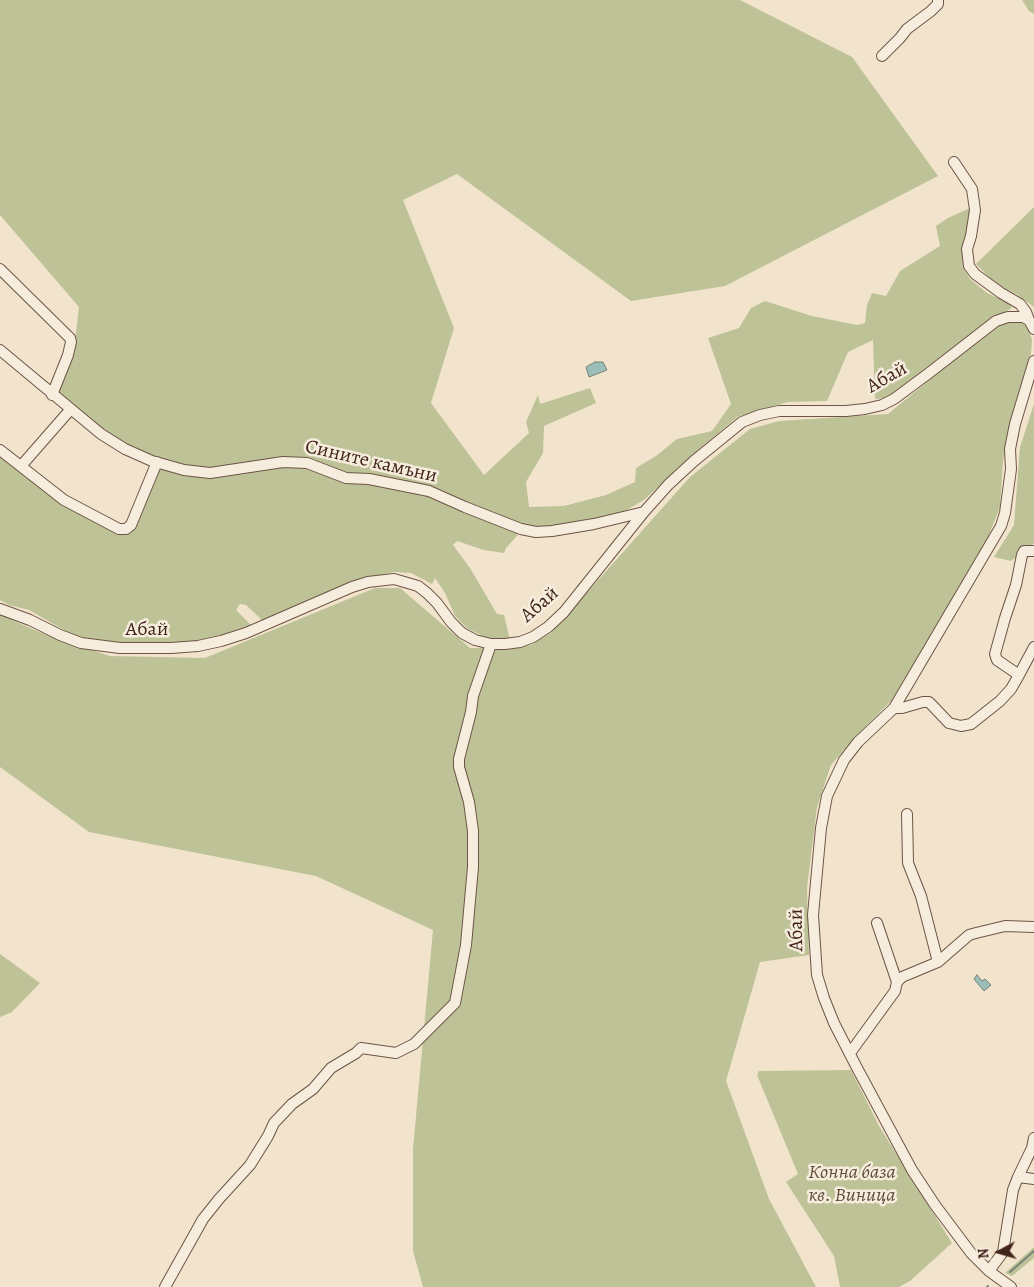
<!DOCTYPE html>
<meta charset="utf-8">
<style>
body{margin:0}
#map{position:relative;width:1034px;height:1287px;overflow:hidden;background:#f2e4cc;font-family:Alegreya,serif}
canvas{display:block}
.north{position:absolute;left:974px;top:1227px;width:50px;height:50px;-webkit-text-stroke:4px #f7edde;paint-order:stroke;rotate:264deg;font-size:14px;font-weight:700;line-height:20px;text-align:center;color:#412418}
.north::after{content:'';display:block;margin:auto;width:18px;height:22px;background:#412418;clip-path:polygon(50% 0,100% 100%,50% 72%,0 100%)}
</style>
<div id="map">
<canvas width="1034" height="1287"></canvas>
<div class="north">N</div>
</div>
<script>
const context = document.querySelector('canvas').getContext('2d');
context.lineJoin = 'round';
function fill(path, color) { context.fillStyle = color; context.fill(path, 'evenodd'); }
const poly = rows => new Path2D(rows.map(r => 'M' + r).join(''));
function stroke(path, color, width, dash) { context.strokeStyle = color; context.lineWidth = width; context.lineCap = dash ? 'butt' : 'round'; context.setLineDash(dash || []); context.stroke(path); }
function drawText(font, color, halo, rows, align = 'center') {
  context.font = font + ' Alegreya,serif'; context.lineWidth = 5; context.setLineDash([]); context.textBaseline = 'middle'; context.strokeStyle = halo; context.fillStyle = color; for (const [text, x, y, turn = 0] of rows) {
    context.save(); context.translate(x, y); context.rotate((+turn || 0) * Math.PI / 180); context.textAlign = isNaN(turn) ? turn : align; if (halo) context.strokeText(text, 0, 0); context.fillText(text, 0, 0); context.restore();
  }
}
const green = poly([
 [0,0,740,0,852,57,938,176,725,286,631,301,457,174,403,200,454,328,431,403,484,475,529,433,526,422,538,395,540,404,590,388,596,403,544,426,543,453,526,482,529,507,564,506,606,495,635,482,636,468,656,456,677,439,712,431,731,404,708,338,739,328,751,308,765,301,812,316,857,325,865,323,867,305,872,293,886,296,900,271,940,246,936,226,948,218,970,208,969,229,962,258,963,268,970,279,987,293,1009,303,1012,308,990,320,886,398,875,399,873,340,848,352,827,401,788,402,737,417,690,457,644,500,620,514,571,524,524,528,506,548,504,553,484,550,457,541,453,545,470,568,497,614,504,615,510,640,487,638,468,629,455,616,445,593,435,578,432,584,411,573,394,572,371,577,264,622,246,605,240,604,236,610,251,625,213,638,187,643,136,644,78,638,29,610,9,605,0,600,0,453,64,504,126,529,157,457,113,441,57,396,75,341,79,307,0,215],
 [1022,0,1034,0,1034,14,1029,11],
 [1034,207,1034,307,1018,295,995,283,976,264],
 [1017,321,1023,323,1029,330,1032,340,1031,354,1019,392,1003,461,1000,507,987,540,892,700,853,739,831,765,817,807,807,888,809,955,760,962,726,1081,769,1199,816,1287,423,1287,413,1251,413,1149,433,930,316,876,89,832,0,767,0,615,51,637,110,656,205,658,375,588,400,588,470,648,507,648,531,645,551,633,690,477,750,429,779,421,888,414,982,337,999,325,1009,322],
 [1034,404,1034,543,1011,561,994,557,1014,525,1020,447],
 [0,954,40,983,12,1012,0,1017],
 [851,1070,879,1126,952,1243,910,1281,899,1287,840,1287,834,1256,786,1182,798,1174,757,1075,759,1071],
 [1034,1247,1034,1258,1012,1276,1005,1273]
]);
const water = poly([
 [595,362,603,362,607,370,589,377,586,367,595,362],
 [977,975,982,981,985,979,991,985,984,991,974,979,977,975]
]);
const stream = poly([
 [1010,1272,1034,1251],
 [987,1287,988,1286]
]);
const minor = poly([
 [882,56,900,38,907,29,931,11,938,4,938,0],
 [954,162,972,189,975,210,971,236,967,249,969,266,975,274,1001,293,1020,304,1026,312,1029,320],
 [0,269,70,338,71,342,68,355,52,395],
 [0,350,101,434,125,449,152,461,184,470,210,473,283,462,307,463,346,478,369,479,429,491,465,507,521,529,536,532,552,531,594,524,644,512],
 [0,450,64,500,119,529,126,529,131,525,157,462],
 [21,466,70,410],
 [0,609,30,620,60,635,81,643,120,648,171,648,198,646,221,641,246,633,352,587,368,582,394,579,418,586,427,593,437,603,451,622,462,633,475,640,491,644,505,644,520,642,533,637,548,627,564,612,644,512,668,485,694,461,742,422,760,415,779,411,846,411,865,409,882,405,894,399,929,373,996,321,1008,317,1023,317,1029,320,1034,329],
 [1019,675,1034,647],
 [894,708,902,708,923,702,929,702,949,723,961,726,971,724,1000,701,1011,689,1019,675,997,660,995,654,1005,618,1016,585,1022,555,1024,551,1034,551],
 [907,814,908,863,921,896,938,962],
 [877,923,897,982],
 [850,1053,895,991,897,982,902,977,938,962,969,935,976,933,1005,926,1034,927],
 [1018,1177,1032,1148,1034,1138],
 [989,1271,1003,1252,1013,1190,1018,1177,1034,1179],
 [165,1287,203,1219,219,1199,250,1165,268,1136,274,1123,292,1104,313,1089,331,1068,356,1053,361,1048,396,1053,414,1044,455,1003,466,945,473,867,473,831,469,802,459,767,459,759,471,712,473,696,491,644],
 [1011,1287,989,1271,971,1253,935,1205,912,1170,856,1066,834,1023,824,998,817,975,813,915,821,828,827,796,844,760,858,742,894,708,1001,526,1005,513,1011,469,1010,449,1015,424,1034,361]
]);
const streetNames = [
 ["Абай",887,378,-30],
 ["Сините камъни",371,462,13],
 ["Абай",540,605,-41],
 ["Абай",147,630],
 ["Абай",797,930,-91]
];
const parkNames = [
 ["Конна база",852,1173],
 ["кв. Виница",852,1196]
];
fill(green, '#bdc396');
fill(water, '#9bbeb8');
stroke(water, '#778078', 1);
stroke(stream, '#778078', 2);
stroke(minor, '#6d5445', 12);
stroke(minor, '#f7edde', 10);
drawText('20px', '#412418', '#f7edde', streetNames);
drawText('italic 20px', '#604c38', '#f7edde', parkNames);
</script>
